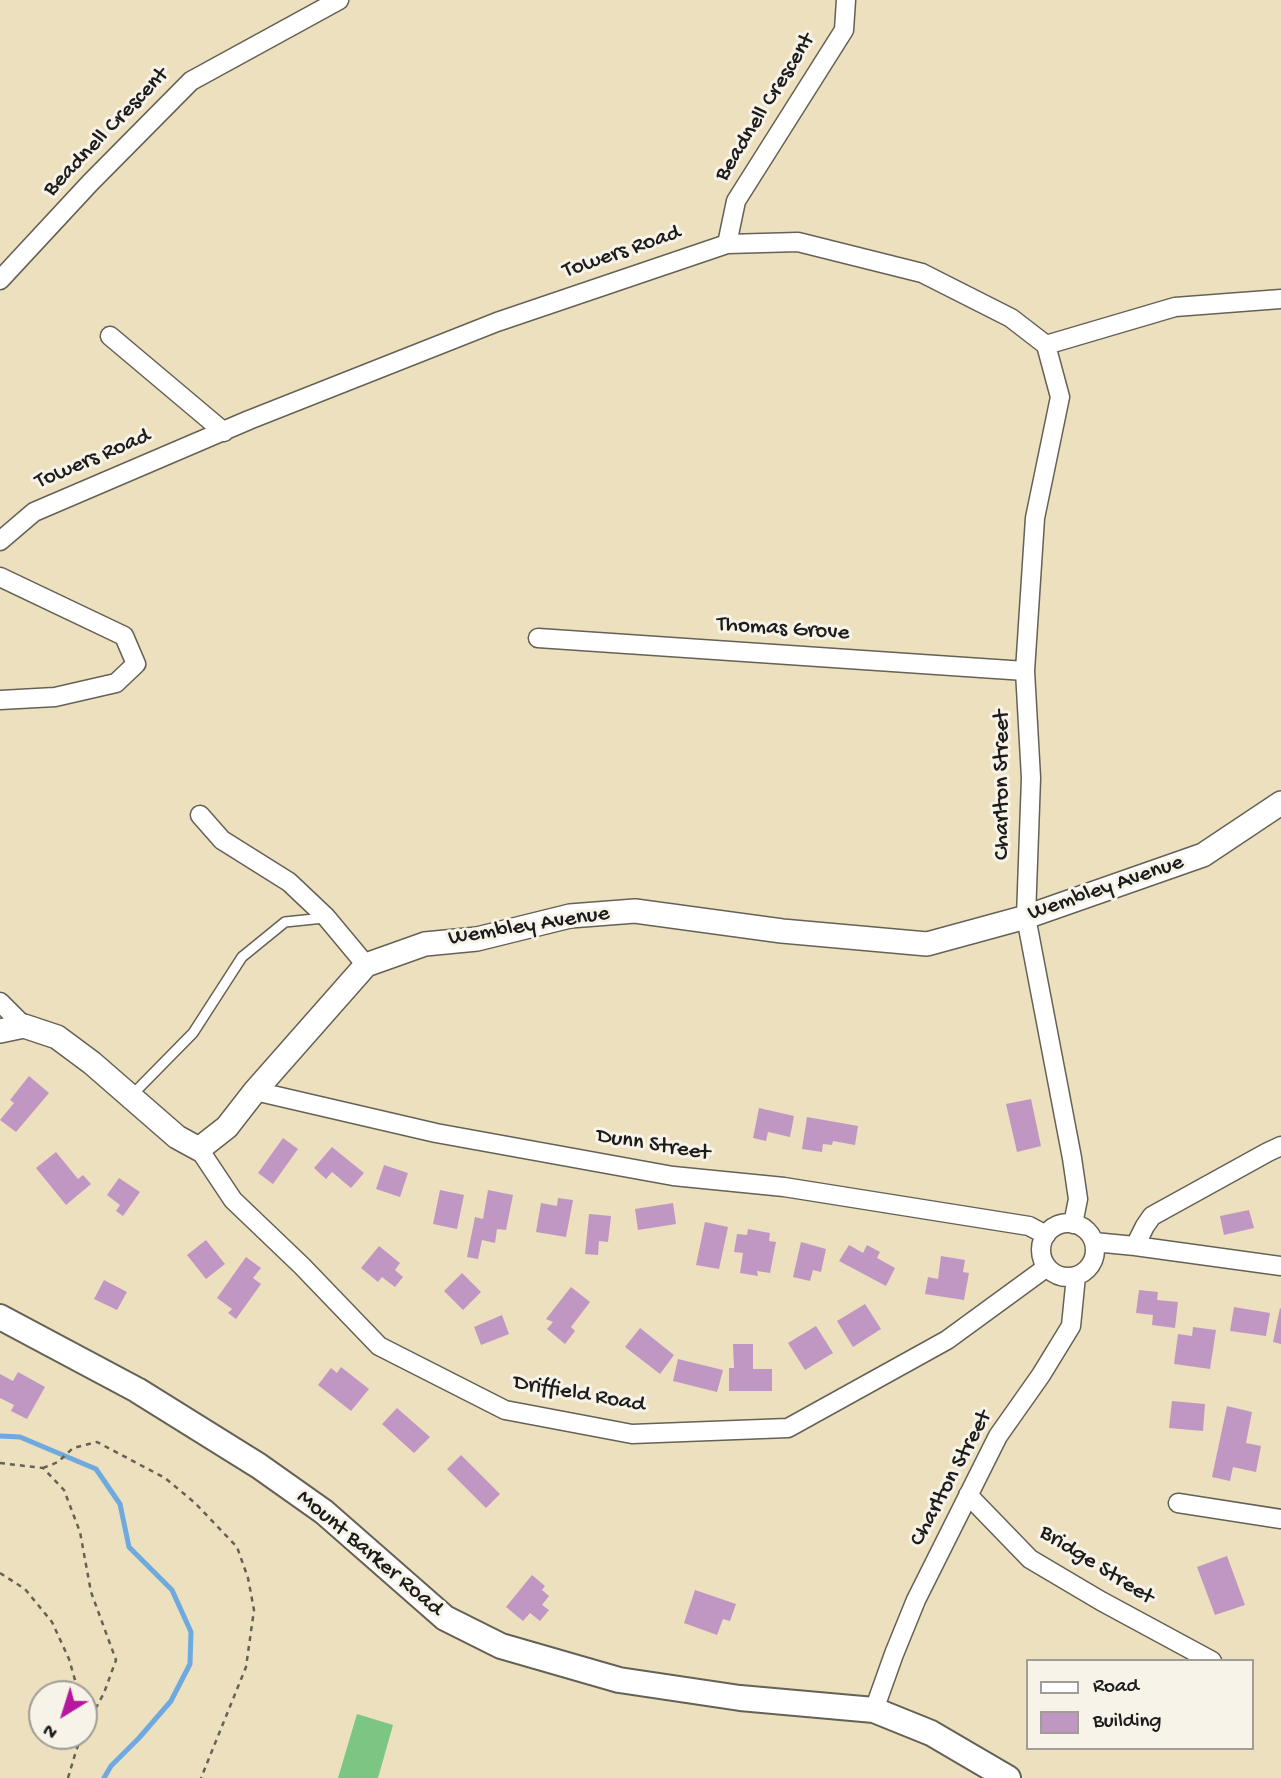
<!DOCTYPE html>
<style>
body{margin:0}
#map{position:relative;width:1281px;height:1778px;overflow:hidden;background:#ece0be;font-family:"Gochi Hand",sans-serif}
canvas{display:block}
.legend{position:absolute;left:1026px;top:1659px;width:228px;height:91px;box-sizing:border-box;background:#f7f3e8;border:2px solid #9f9d96;margin:0;padding:9px 12px;list-style:none;font-size:21px;color:#1c1c1c}
.legend li{display:flex;align-items:center;gap:14px;height:35px}
.legend b{width:35px;border:2px solid #9f9d96}
.north{position:absolute;left:28px;top:1680px;width:70px;height:70px;box-sizing:border-box;background:#f7f3e8;border:2px solid #9f9d96;border-radius:50%;rotate:218deg;font-size:19px;font-weight:700;line-height:28px;text-align:center;color:#1c1c1c}
.north::after{content:'';display:block;margin:auto;width:24px;height:32px;background:#b5179e;clip-path:polygon(50% 0,100% 100%,50% 72%,0 100%)}
</style>
<div id="map">
<canvas width="1281" height="1778"></canvas>
<ul class="legend">
<li><b style="height:9px;background:#fff"></b>Road</li>
<li><b style="height:19px;background:#c097c3"></b>Building</li>
</ul>
<div class="north">N</div>
</div>
<script>
const context = document.querySelector('canvas').getContext('2d');
context.lineJoin = 'round';
function fill(path, color) { context.fillStyle = color; context.fill(path, 'evenodd'); }
const poly = rows => new Path2D(rows.map(r => 'M' + r).join(''));
function stroke(path, color, width, dash) { context.strokeStyle = color; context.lineWidth = width; context.lineCap = dash ? 'butt' : 'round'; context.setLineDash(dash || []); context.stroke(path); }
function drawText(font, color, halo, rows, align = 'center') {
  context.font = font + ' "Gochi Hand",sans-serif'; context.lineWidth = 6; context.setLineDash([]); context.textBaseline = 'middle'; context.strokeStyle = halo; context.fillStyle = color; for (const [text, x, y, turn = 0] of rows) {
    context.save(); context.translate(x, y); context.rotate((+turn || 0) * Math.PI / 180); context.textAlign = isNaN(turn) ? turn : align; if (halo) context.strokeText(text, 0, 0); context.fillText(text, 0, 0); context.restore();
  }
}
const green = poly([
 [357,1714,393,1725,378,1778,338,1778]
]);
const stream = poly([
 [0,1436,20,1437,96,1469,120,1504,129,1547,172,1590,191,1632,190,1664,171,1701,139,1738,111,1766,104,1778]
]);
const building = poly([
 [29,1076,49,1093,16,1132,0,1120,14,1103,10,1100],
 [1031,1099,1041,1146,1017,1152,1006,1104],
 [759,1108,794,1116,790,1137,768,1132,766,1141,753,1138],
 [807,1117,858,1126,855,1145,833,1141,832,1145,823,1144,822,1152,802,1149],
 [283,1138,298,1149,273,1184,258,1173],
 [332,1147,364,1173,351,1188,332,1172,326,1179,314,1168],
 [56,1152,78,1179,83,1175,91,1184,66,1205,36,1168],
 [384,1165,408,1173,400,1197,376,1189],
 [119,1178,140,1192,123,1216,116,1211,120,1205,107,1195],
 [440,1190,464,1195,457,1229,433,1224],
 [488,1190,513,1195,506,1230,497,1229,495,1243,482,1240,478,1259,467,1257,475,1217,483,1219],
 [558,1198,573,1200,566,1237,536,1232,541,1203,557,1206],
 [673,1203,676,1224,638,1230,635,1209],
 [1249,1210,1254,1228,1224,1235,1220,1216],
 [589,1214,611,1216,608,1242,599,1241,598,1255,585,1254],
 [705,1222,728,1227,719,1269,696,1265],
 [748,1229,770,1233,769,1241,776,1242,770,1273,757,1271,758,1276,740,1273,743,1253,734,1252,737,1234,747,1235],
 [206,1240,225,1264,206,1279,187,1255],
 [801,1242,826,1249,821,1272,813,1270,810,1281,793,1277],
 [849,1245,863,1253,867,1245,880,1252,877,1258,895,1268,886,1286,839,1261],
 [379,1246,400,1263,395,1270,403,1277,395,1287,382,1277,378,1282,361,1268],
 [941,1256,965,1260,963,1272,969,1273,964,1300,925,1294,928,1277,938,1279],
 [246,1257,261,1268,253,1278,261,1284,236,1319,228,1313,232,1309,217,1298],
 [462,1273,481,1292,463,1310,444,1291],
 [104,1280,127,1292,117,1310,94,1299],
 [571,1287,590,1302,571,1327,575,1331,565,1344,547,1329,553,1322,546,1319],
 [1139,1290,1158,1292,1157,1300,1178,1302,1175,1328,1152,1325,1153,1315,1136,1313],
 [865,1304,881,1329,853,1347,837,1321],
 [1234,1307,1270,1313,1266,1336,1230,1331],
 [1280,1308,1281,1309,1281,1344,1273,1342],
 [502,1315,509,1334,481,1345,474,1327],
 [816,1326,833,1353,805,1370,788,1343],
 [1193,1327,1216,1330,1210,1369,1174,1364,1178,1334,1192,1336],
 [640,1328,674,1355,660,1374,625,1347],
 [733,1344,753,1344,753,1369,772,1369,772,1391,729,1391,729,1368,734,1368],
 [678,1359,723,1370,717,1392,673,1381],
 [341,1367,369,1389,351,1411,318,1385,331,1368,337,1373],
 [18,1372,45,1387,27,1419,11,1411,14,1405,0,1398,0,1374,13,1381],
 [1172,1401,1205,1404,1203,1431,1169,1428],
 [1227,1406,1252,1412,1246,1443,1261,1446,1256,1472,1233,1467,1230,1481,1212,1477],
 [397,1408,430,1437,414,1453,382,1424],
 [461,1455,500,1494,486,1508,447,1469],
 [1227,1556,1245,1605,1215,1615,1197,1567],
 [532,1575,545,1586,542,1590,549,1596,542,1605,549,1610,540,1621,530,1613,523,1621,506,1607],
 [695,1590,736,1604,730,1621,723,1619,717,1635,684,1623]
]);
const path = poly([
 [0,1463,43,1468,64,1490,80,1532,91,1592,116,1660,104,1693,91,1717],
 [43,1468,58,1462,73,1448,97,1442,165,1478,195,1503,237,1547,248,1578,254,1610,246,1667,201,1778],
 [0,1573,25,1589,52,1622,69,1659,79,1694],
 [84,1706,91,1717,84,1732],
 [68,1778,76,1751,82,1736]
]);
const service = poly([
 [131,1096,193,1033,242,957,285,922,324,918]
]);
const minor = poly([
 [727,244,736,201,844,30,846,0],
 [0,280,90,183,191,81,339,0],
 [110,336,224,432],
 [1046,345,1060,397,1035,518,1025,671,1031,778,1026,917,1072,1158,1078,1199,1073,1224],
 [0,541,34,512,249,420,497,322,727,244,798,242,922,273,1011,318,1046,345,1175,307,1281,299],
 [0,577,124,636,136,664,116,683,55,697,0,700],
 [538,638,1025,671],
 [200,815,222,840,289,882,326,917,366,965],
 [0,1002,24,1026],
 [255,1091,436,1133,673,1176,784,1187,1029,1226,1046,1235],
 [199,1149,233,1200,302,1266,379,1346,505,1410,632,1434,788,1428,947,1340,1047,1267],
 '1041 1250a27 27 0 1 1 54 0a27 27 0 1 1-54 0Z',
 [1094,1242,1135,1246,1281,1266],
 [1135,1246,1145,1226,1152,1216,1268,1152,1281,1146],
 [968,1495,1030,1559,1101,1601,1212,1661],
 [1178,1503,1281,1519],
 [874,1710,894,1654,916,1600,998,1436,1041,1375,1071,1326,1076,1276]
]);
const tertiary = poly([
 [0,1031,24,1026,57,1037,92,1063,177,1137,199,1149,227,1127,255,1091,366,965,425,944,477,939,570,916,635,911,782,931,927,944,1026,917,1203,855,1281,803]
]);
const secondary = poly([
 [0,1317,137,1390,259,1466,324,1512,445,1618,501,1646,619,1680,740,1698,874,1710,931,1733,1008,1778]
]);
const streetNames = [
 ["Beadnell Crescent",766,108,-58],
 ["Beadnell Crescent",107,133,-46],
 ["Towers Road",622,253,-19],
 ["Towers Road",93,460,-23],
 ["Thomas Grove",783,630,4],
 ["Charlton Street",1003,785,-90],
 ["Wembley Avenue",1106,889,-19],
 ["Wembley Avenue",529,927,-9],
 ["Dunn Street",653,1146,9],
 ["Driffield Road",579,1395,10],
 ["Charlton Street",952,1479,-62],
 ["Mount Barker Road",369,1554,40],
 ["Bridge Street",1096,1566,32]
];
fill(green, '#7cc684');
stroke(stream, '#6ea9df', 5);
fill(building, '#c097c3');
stroke(service, '#656155', 12);
stroke(minor, '#656155', 21);
stroke(tertiary, '#656155', 26);
stroke(secondary, '#656155', 28);
stroke(path, '#656155', 2.5, [5, 5]);
stroke(service, '#fff', 9);
stroke(minor, '#fff', 18);
stroke(tertiary, '#fff', 23);
stroke(secondary, '#fff', 24);
drawText('23px', '#1c1c1c', '#f7f3e8', streetNames);
</script>
